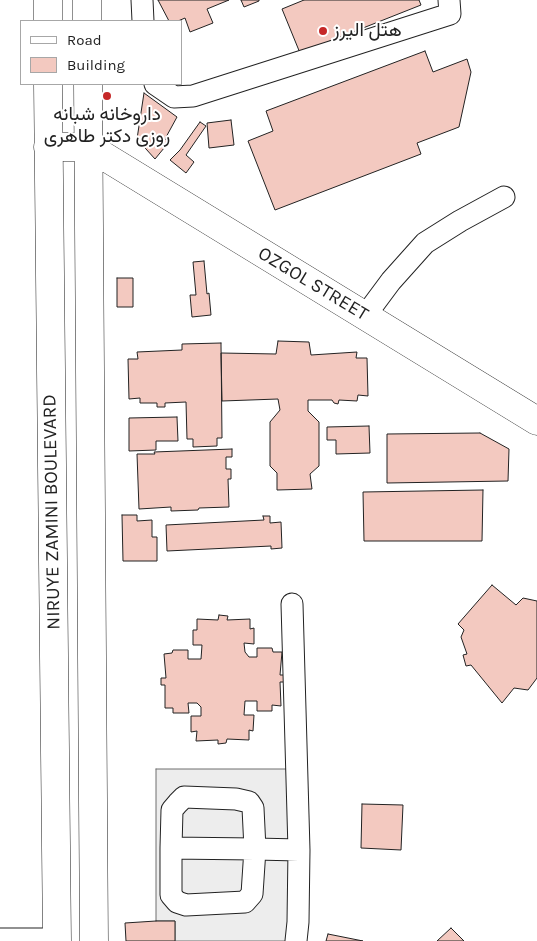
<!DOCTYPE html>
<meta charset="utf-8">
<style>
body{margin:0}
#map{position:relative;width:537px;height:941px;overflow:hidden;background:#fff;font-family:Karla,sans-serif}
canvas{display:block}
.legend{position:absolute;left:20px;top:20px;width:162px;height:65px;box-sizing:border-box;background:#fff;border:1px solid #a7a7a7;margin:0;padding:6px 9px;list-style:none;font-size:15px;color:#222}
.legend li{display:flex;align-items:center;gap:10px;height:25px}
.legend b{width:25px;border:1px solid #a7a7a7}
</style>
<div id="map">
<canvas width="537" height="941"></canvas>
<ul class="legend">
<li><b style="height:6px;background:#fff"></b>Road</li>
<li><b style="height:14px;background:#f3c9c0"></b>Building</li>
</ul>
</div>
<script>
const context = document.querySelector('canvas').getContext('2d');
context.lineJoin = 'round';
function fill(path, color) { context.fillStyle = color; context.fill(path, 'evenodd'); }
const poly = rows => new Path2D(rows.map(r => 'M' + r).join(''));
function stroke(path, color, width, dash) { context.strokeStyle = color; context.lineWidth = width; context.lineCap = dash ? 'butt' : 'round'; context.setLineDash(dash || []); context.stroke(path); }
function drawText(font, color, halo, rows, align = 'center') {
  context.font = font + ' Karla,Vazirmatn,sans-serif'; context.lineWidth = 4; context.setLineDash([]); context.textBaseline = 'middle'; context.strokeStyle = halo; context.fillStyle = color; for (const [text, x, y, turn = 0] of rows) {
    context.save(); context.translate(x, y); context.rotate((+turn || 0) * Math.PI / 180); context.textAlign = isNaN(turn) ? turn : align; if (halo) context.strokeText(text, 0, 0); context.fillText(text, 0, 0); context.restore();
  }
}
const parking = poly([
 [156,769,293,769,294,941,175,941,175,921,156,921,156,769]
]);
const building = poly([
 [158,0,229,0,207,9,213,23,190,32,185,18,178,21,169,21,158,0],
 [241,0,259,0,259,1,244,7,241,0],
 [304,0,419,0,421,5,300,53,282,9,304,0],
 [425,51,433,72,467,59,471,72,459,127,417,143,421,154,275,210,248,141,273,131,266,111,425,51],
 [144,93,177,117,165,139,169,142,155,159,137,139,144,93],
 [231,120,234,145,209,148,207,123,231,120],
 [200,122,206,126,186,155,194,162,186,173,170,160,180,150,200,122],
 [204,261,207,294,209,293,211,315,192,317,190,295,196,295,193,262,204,261],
 [117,278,133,278,133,307,117,307,117,278],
 [278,341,309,342,311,355,357,352,356,358,367,358,368,396,358,395,357,401,339,400,338,404,334,403,332,400,308,400,308,411,319,422,319,466,310,474,312,489,277,490,277,473,270,466,270,422,280,410,278,399,222,401,221,353,276,354,278,341],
 [221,343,222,438,217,438,217,446,193,447,193,439,187,439,186,402,165,403,165,407,157,407,157,403,140,403,140,398,129,399,128,359,138,359,137,352,182,350,182,344,221,343],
 [177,417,178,441,156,441,156,450,129,451,129,418,177,417],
 [369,426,370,453,336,454,336,440,327,440,327,427,369,426],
 [480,433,509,449,508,481,387,483,387,434,480,433],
 [232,449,232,457,226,457,226,469,231,469,231,479,228,479,229,507,199,508,198,510,171,511,171,507,139,509,137,454,155,454,154,452,232,449],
 [483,490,482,541,364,541,363,492,483,490],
 [122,515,137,515,137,521,152,520,152,537,157,537,157,561,123,561,122,515],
 [263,516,270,516,270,523,281,522,282,548,271,549,271,546,167,551,166,525,264,520,263,516],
 [492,585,516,605,523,598,537,601,537,678,528,690,514,688,502,703,471,665,466,666,463,655,467,654,461,637,464,630,458,624,492,585],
 [219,615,228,616,227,620,250,619,250,629,254,628,254,644,244,643,245,652,249,657,257,657,257,648,272,648,273,652,282,652,280,675,286,675,285,682,280,682,281,706,272,705,272,711,257,711,257,701,245,701,244,715,254,715,253,731,249,730,249,740,227,739,226,743,218,744,218,740,196,741,197,731,191,732,191,716,201,716,201,707,197,703,188,703,189,713,173,713,173,708,165,708,165,685,161,685,161,678,166,678,164,654,172,653,173,650,188,650,188,659,201,659,202,645,193,645,193,630,197,630,197,619,218,620,219,615],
 [362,804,403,805,401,850,361,848,362,804],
 [156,921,175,921,175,941,126,941,125,923,156,921],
 [451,928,464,941,437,941,451,928],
 [328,934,363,941,326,941,328,934]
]);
const minor = poly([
 [142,0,143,21],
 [155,84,174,97,193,96,450,14,449,0],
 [365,316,391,281,425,243,460,221,504,197],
 [292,604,299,850,298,922,296,941],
 [171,848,172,810,178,803,184,797,236,799,249,802,253,808,255,849,252,894,245,902,186,905,177,902,171,895,171,848,255,849,299,850],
 [0,939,57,939]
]);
const major = poly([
 [48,0,48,21],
 [87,0,87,21],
 [48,84,57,941],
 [88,84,94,941],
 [48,147,89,147,537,421]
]);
const markers = [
 [323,31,5,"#c62828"],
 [107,96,5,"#c62828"]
];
const poiNames = [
 ["هتل الیرز",333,31],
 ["داروخانه شبانه",107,115,"center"],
 ["روزی دکتر طاهری",107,137,"center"]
];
const streetNames = [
 ["OZGOL STREET",313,284,31],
 ["NIRUYE ZAMINI BOULEVARD",52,512,-91]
];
fill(parking, '#ededed');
stroke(parking, '#6f6f6f', 1);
fill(building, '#f3c9c0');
stroke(building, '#222', 1);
stroke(minor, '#222', 23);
stroke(major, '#222', 29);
stroke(minor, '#fff', 21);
stroke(major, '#fff', 28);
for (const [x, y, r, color] of markers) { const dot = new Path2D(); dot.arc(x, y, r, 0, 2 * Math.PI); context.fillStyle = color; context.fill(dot); stroke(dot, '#fff', 2); }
drawText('19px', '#222', '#fff', poiNames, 'left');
drawText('19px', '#222', '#fff', streetNames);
</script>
